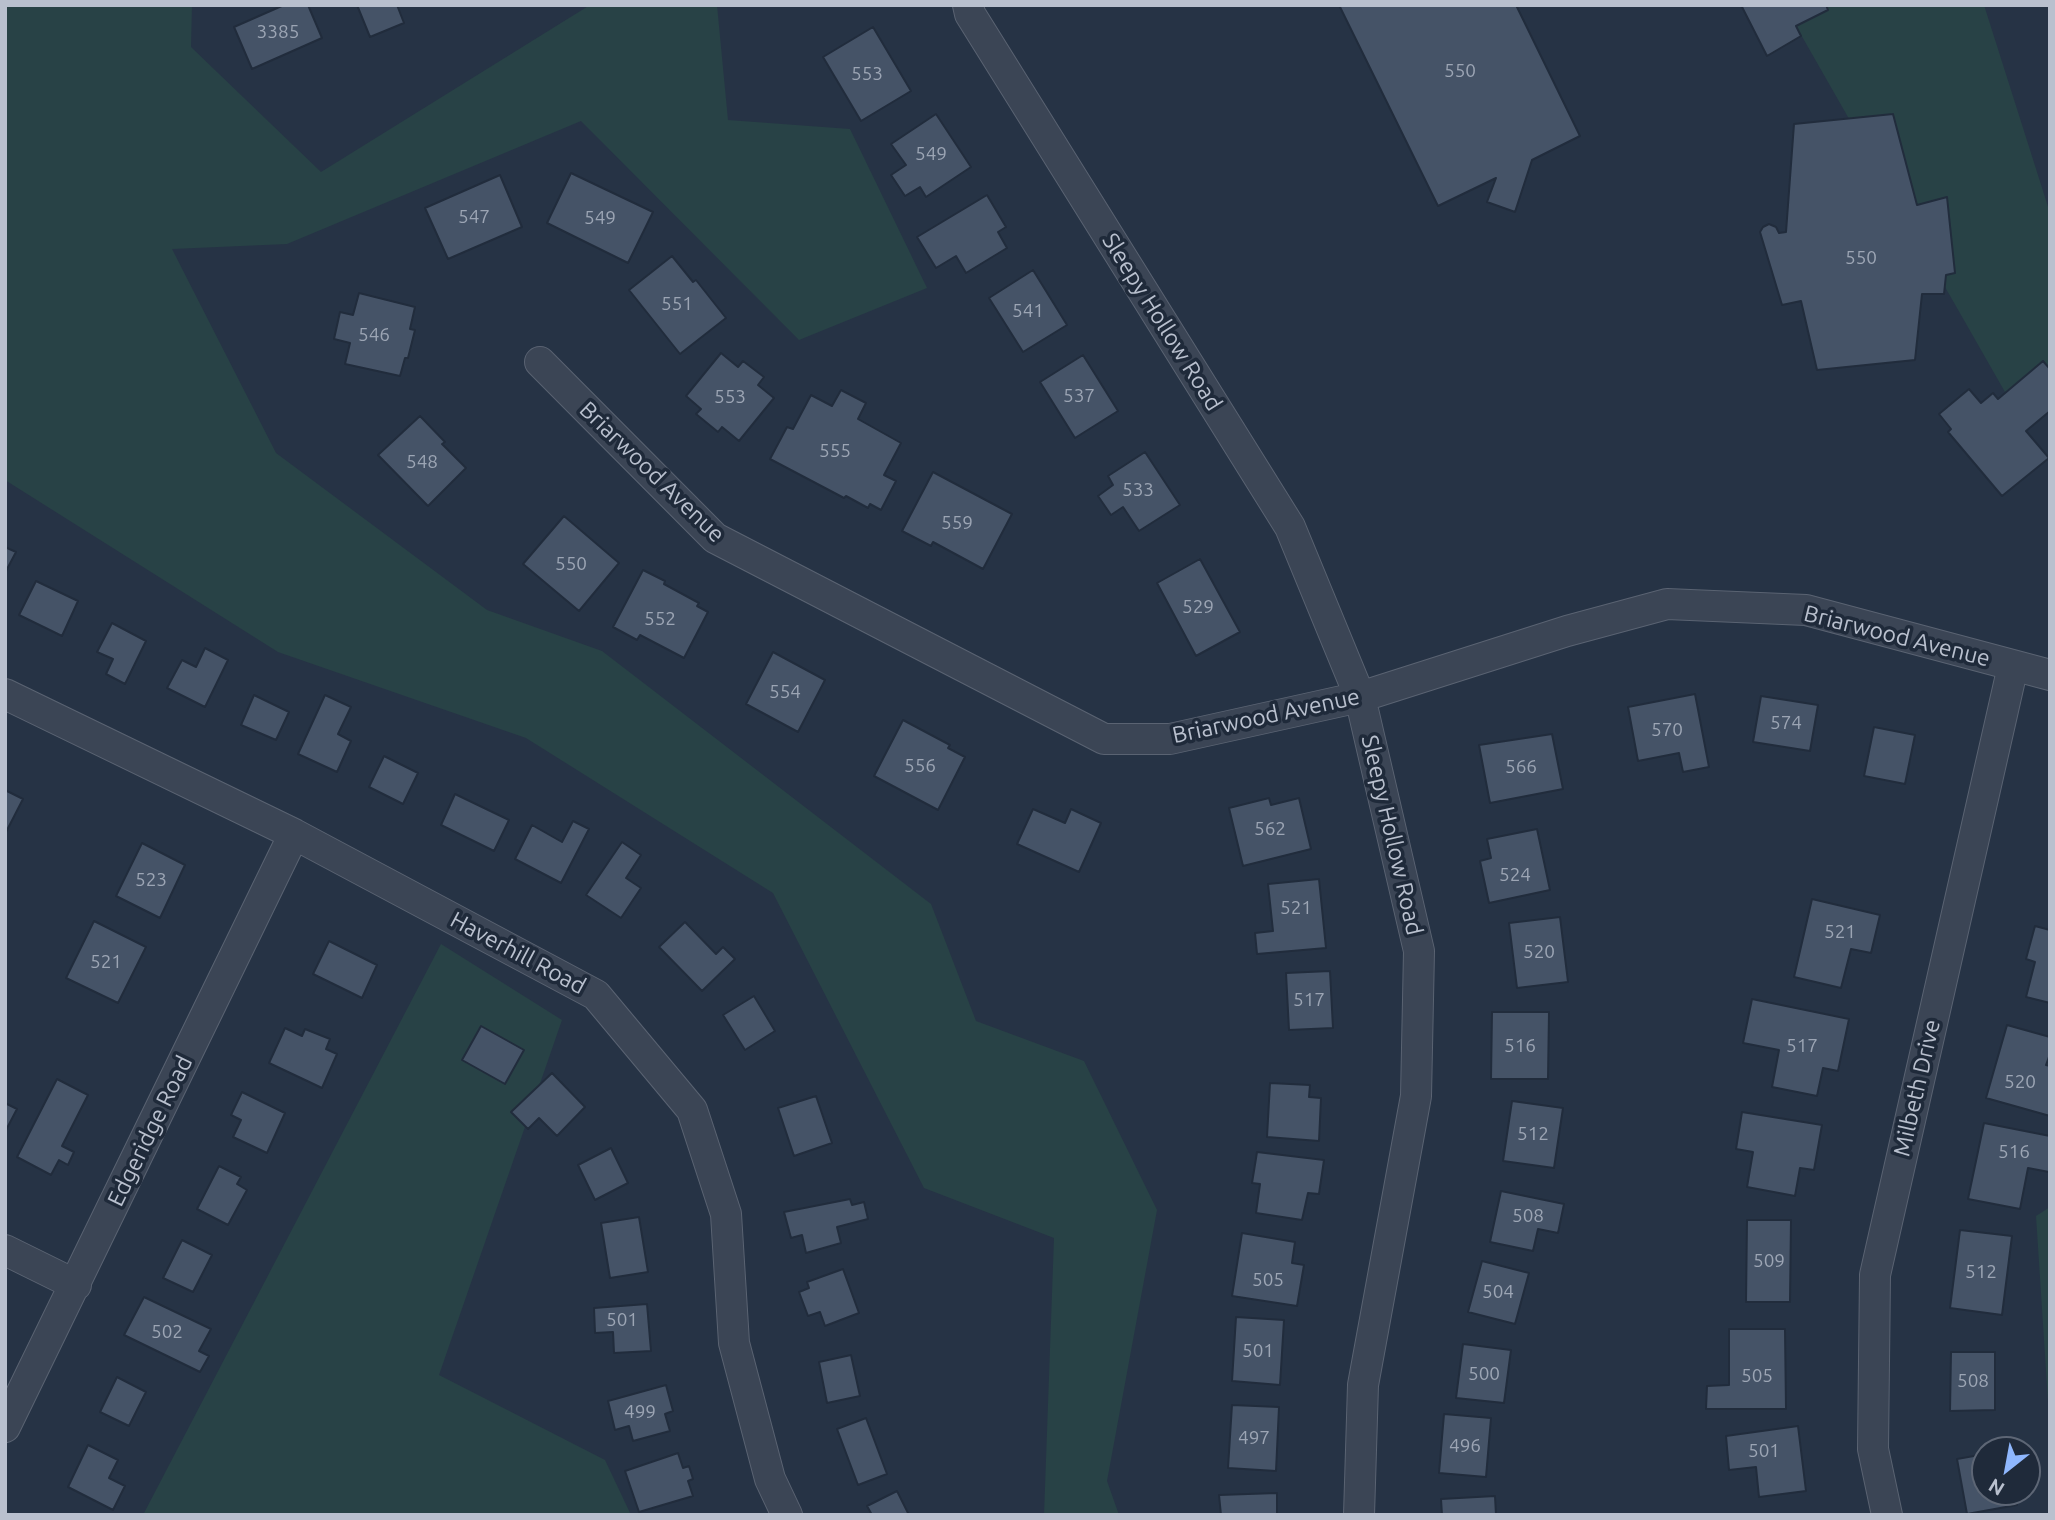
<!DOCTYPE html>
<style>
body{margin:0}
#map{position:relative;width:2055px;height:1520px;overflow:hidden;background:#263345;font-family:Ubuntu,sans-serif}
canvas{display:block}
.frame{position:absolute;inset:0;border:7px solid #b9c0ce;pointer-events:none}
.north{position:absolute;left:1971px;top:1436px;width:70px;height:70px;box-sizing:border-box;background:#1f2a3a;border:2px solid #5d6675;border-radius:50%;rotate:211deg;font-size:19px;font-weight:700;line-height:28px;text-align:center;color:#b9c0ce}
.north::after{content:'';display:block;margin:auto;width:24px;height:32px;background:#8fb7fd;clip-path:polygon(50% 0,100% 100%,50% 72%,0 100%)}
</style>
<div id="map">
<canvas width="2055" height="1520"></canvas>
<div class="frame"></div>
<div class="north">N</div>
</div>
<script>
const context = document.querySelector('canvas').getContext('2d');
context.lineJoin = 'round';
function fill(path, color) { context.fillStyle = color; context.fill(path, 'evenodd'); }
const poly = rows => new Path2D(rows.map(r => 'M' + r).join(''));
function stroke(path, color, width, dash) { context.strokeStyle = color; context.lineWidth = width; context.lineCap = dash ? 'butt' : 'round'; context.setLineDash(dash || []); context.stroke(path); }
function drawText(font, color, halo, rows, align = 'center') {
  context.font = font + ' Ubuntu,sans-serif'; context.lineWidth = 7; context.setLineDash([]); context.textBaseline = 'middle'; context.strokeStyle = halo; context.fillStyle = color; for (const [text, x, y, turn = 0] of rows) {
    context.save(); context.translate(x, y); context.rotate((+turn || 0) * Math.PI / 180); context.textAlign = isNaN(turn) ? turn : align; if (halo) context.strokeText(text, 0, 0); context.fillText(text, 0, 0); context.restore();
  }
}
const green = poly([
 [5,5,192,5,191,47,321,172,590,5,717,5,728,120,850,129,927,288,799,340,581,121,287,244,172,249,276,453,487,610,602,651,931,904,976,1021,1084,1061,1157,1210,1107,1481,1119,1515,1044,1515,1054,1238,924,1188,773,893,526,738,278,652,5,480],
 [1784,5,1984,5,2050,213,2050,381,2009,399],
 [441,944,562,1020,439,1375,605,1460,631,1515,143,1515],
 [2050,1207,2050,1433,2036,1216]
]);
const building = poly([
 [284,5,308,5,322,38,252,69,234,27,284,5],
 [357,5,397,5,404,23,370,37,357,5],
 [1339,5,1516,5,1580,136,1532,160,1515,212,1487,202,1496,178,1438,206,1339,5],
 [1741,5,1826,5,1828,10,1796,26,1801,36,1767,56,1741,5],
 [873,27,911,91,861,121,823,57,873,27],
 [936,114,971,167,926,197,920,187,905,196,891,175,906,165,891,144,936,114],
 [1893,114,1917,205,1947,197,1955,273,1946,275,1944,294,1922,294,1915,360,1817,370,1801,301,1782,305,1760,232,1763,227,1769,224,1776,227,1779,233,1786,232,1794,124,1893,114],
 [571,173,653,212,628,263,547,223,571,173],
 [500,175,522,227,448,259,425,208,500,175],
 [987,195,1006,227,998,232,1007,248,966,273,956,256,936,268,917,237,987,195],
 [672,256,693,282,696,280,726,318,680,354,629,290,672,256],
 [1033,270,1067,325,1023,352,989,298,1033,270],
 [359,293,415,307,410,329,415,330,408,358,405,358,400,376,345,364,350,343,334,339,340,312,353,315,359,293],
 [721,353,738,367,743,361,764,377,758,385,774,398,739,441,722,427,718,432,696,414,701,409,686,396,721,353],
 [1083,355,1118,411,1075,438,1040,382,1083,355],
 [2043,361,2050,369,2050,411,2026,431,2049,458,2002,496,1948,432,1951,429,1939,414,1969,389,1981,403,1993,393,1998,399,2043,361],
 [841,390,866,403,858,419,901,443,884,475,896,481,881,510,870,504,868,508,846,496,844,498,770,459,787,427,793,429,811,395,832,406,841,390],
 [420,416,445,442,442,444,466,468,428,506,378,455,420,416],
 [1145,452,1180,505,1139,531,1123,507,1111,515,1098,496,1113,485,1108,476,1145,452],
 [933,472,1012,514,983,569,933,542,931,546,902,531,933,472],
 [564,516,619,563,579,611,523,564,564,516],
 [5,547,16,552,5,573,5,547],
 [1200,559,1240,632,1196,656,1157,583,1200,559],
 [643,570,665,581,664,584,699,603,697,606,708,612,684,658,640,635,637,640,613,627,643,570],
 [36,581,78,601,62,636,19,615,36,581],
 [112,623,146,641,125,684,106,674,113,659,97,652,112,623],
 [205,648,228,660,205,707,167,688,182,660,196,667,205,648],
 [773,652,825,680,798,732,746,704,773,652],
 [1695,694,1709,767,1683,772,1679,753,1638,761,1628,707,1695,694],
 [254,695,289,712,276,740,241,725,254,695],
 [325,695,351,707,338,734,351,741,337,772,298,754,325,695],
 [1761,696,1818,705,1810,751,1753,742,1761,696],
 [903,720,950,745,948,748,965,757,938,810,874,776,903,720],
 [1874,727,1915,735,1905,784,1864,776,1874,727],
 [1552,734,1563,789,1490,803,1479,745,1552,734],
 [384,756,418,773,403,804,369,787,384,756],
 [5,790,23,799,5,834,5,790],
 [455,794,509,820,494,851,441,825,455,794],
 [1269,798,1271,805,1299,798,1311,849,1243,866,1229,808,1269,798],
 [1033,809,1065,823,1071,809,1101,823,1079,872,1017,844,1033,809],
 [573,821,589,829,561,883,515,859,532,825,562,842,573,821],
 [1537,829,1550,890,1489,903,1480,861,1491,858,1487,839,1537,829],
 [622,842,641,855,626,878,641,888,621,918,586,895,622,842],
 [142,843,185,865,160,918,116,896,142,843],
 [1319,879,1326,948,1257,954,1255,933,1273,931,1268,884,1319,879],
 [1812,899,1880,915,1871,953,1851,949,1841,988,1794,977,1812,899],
 [1560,917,1568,982,1517,988,1509,923,1560,917],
 [94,921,146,947,118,1003,66,978,94,921],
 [685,922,716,954,723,947,735,959,702,991,659,947,685,922],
 [2035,926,2050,930,2050,1003,2026,997,2035,962,2026,959,2035,926],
 [329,941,377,965,362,998,313,974,329,941],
 [1330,971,1333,1028,1289,1030,1286,973,1330,971],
 [754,996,775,1031,745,1050,723,1015,754,996],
 [1752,999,1849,1019,1838,1071,1823,1068,1817,1096,1772,1087,1779,1050,1743,1043,1752,999],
 [1492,1012,1549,1012,1548,1079,1491,1079,1492,1012],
 [2007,1025,2050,1037,2050,1054,2046,1065,2050,1066,2050,1116,1986,1098,2007,1025],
 [481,1026,524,1050,505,1084,462,1060,481,1026],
 [285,1028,302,1036,305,1029,330,1039,326,1049,337,1054,322,1088,269,1063,285,1028],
 [552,1073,585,1107,557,1136,539,1118,528,1129,511,1112,552,1073],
 [57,1079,88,1095,62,1146,74,1152,68,1165,59,1160,51,1175,17,1157,57,1079],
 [1270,1083,1310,1085,1309,1097,1321,1098,1319,1141,1267,1137,1270,1083],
 [242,1092,285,1113,267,1153,233,1137,241,1120,231,1115,242,1092],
 [816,1096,832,1143,794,1156,778,1108,816,1096],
 [1512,1101,1563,1108,1554,1168,1503,1161,1512,1101],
 [5,1103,17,1109,5,1132,5,1103],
 [1742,1112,1822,1125,1814,1170,1800,1168,1795,1196,1747,1187,1753,1152,1736,1149,1742,1112],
 [1984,1123,2050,1136,2049,1172,2028,1168,2020,1209,1968,1199,1984,1123],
 [611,1148,628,1183,595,1200,578,1165,611,1148],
 [1257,1152,1324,1160,1319,1194,1308,1193,1302,1220,1256,1213,1260,1184,1252,1183,1257,1152],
 [219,1166,241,1177,237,1184,247,1190,228,1225,197,1209,219,1166],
 [1501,1191,1564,1204,1558,1233,1538,1229,1533,1251,1490,1242,1501,1191],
 [850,1199,852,1205,864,1202,868,1219,837,1227,841,1243,806,1253,802,1235,791,1238,784,1212,850,1199],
 [639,1217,648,1272,610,1278,601,1223,639,1217],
 [1747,1220,1791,1220,1790,1302,1746,1302,1747,1220],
 [1960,1230,2012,1236,2002,1315,1950,1308,1960,1230],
 [1242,1233,1295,1242,1292,1263,1304,1265,1297,1306,1232,1296,1242,1233],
 [182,1240,212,1255,193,1292,163,1278,182,1240],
 [1482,1261,1529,1273,1515,1324,1468,1312,1482,1261],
 [843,1269,859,1313,825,1326,820,1312,808,1316,799,1292,809,1288,807,1282,843,1269],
 [144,1297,211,1329,199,1351,209,1356,200,1372,124,1335,144,1297],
 [647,1304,651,1351,614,1353,613,1332,595,1333,594,1308,647,1304],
 [1236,1317,1284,1320,1280,1385,1232,1381,1236,1317],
 [1729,1329,1785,1329,1786,1409,1706,1409,1707,1386,1729,1385,1729,1329],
 [1463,1344,1511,1350,1504,1403,1456,1398,1463,1344],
 [1951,1352,1995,1352,1995,1410,1950,1411,1951,1352],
 [851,1355,860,1396,827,1403,819,1362,851,1355],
 [117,1377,146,1392,129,1426,100,1412,117,1377],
 [666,1385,673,1411,665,1414,670,1431,633,1441,629,1426,615,1430,608,1401,666,1385],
 [1232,1405,1279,1407,1276,1471,1228,1468,1232,1405],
 [1444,1414,1491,1418,1486,1477,1439,1473,1444,1414],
 [866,1418,887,1474,858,1485,837,1429,866,1418],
 [1798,1426,1806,1491,1759,1497,1756,1467,1729,1470,1726,1436,1798,1426],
 [88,1445,118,1460,109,1478,125,1486,113,1510,68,1487,88,1445],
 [678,1453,683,1468,689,1466,693,1479,688,1481,693,1496,639,1512,625,1471,678,1453],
 [1985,1454,1985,1492,2015,1492,2017,1505,1967,1514,1957,1459,1985,1454],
 [897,1491,909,1515,872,1515,867,1506,897,1491],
 [1277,1493,1277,1515,1221,1515,1219,1495,1277,1493],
 [1495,1496,1496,1515,1442,1515,1441,1499,1495,1496]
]);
const street = poly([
 [968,5,970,14,1290,527,1360,697,1419,951,1416,1096,1363,1385,1359,1515],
 [540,362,715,538,1104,739,1170,739,1360,697,1567,631,1667,604,1806,610,2050,675],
 [5,694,294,834,596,995,692,1110,726,1214,734,1343,770,1479,787,1515],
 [5,1250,76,1285],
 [5,1427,294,834],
 [1887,1515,1873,1449,1875,1275,2013,666]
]);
const numberNames = [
 ["3385",278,32],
 ["550",1460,71],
 ["553",867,74],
 ["549",931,154],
 ["547",474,217],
 ["549",600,218],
 ["550",1861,258],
 ["551",677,304],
 ["541",1028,311],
 ["546",374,335],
 ["537",1079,396],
 ["553",730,397],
 ["555",835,451],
 ["548",422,462],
 ["533",1138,490],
 ["559",957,523],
 ["550",571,564],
 ["529",1198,607],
 ["552",660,619],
 ["554",785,692],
 ["574",1786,723],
 ["570",1667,730],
 ["556",920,766],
 ["566",1521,767],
 ["562",1270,829],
 ["524",1515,875],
 ["523",151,880],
 ["521",1296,908],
 ["521",1840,932],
 ["520",1539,952],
 ["521",106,962],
 ["517",1309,1000],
 ["516",1520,1046],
 ["517",1802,1046],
 ["520",2020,1082],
 ["512",1533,1134],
 ["516",2014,1152],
 ["508",1528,1216],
 ["509",1769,1261],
 ["512",1981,1272],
 ["505",1268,1280],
 ["504",1498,1292],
 ["501",622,1320],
 ["502",167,1332],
 ["501",1258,1351],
 ["500",1484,1374],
 ["505",1757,1376],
 ["508",1973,1381],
 ["499",640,1412],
 ["497",1254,1438],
 ["496",1465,1446],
 ["501",1764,1451]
];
const streetNames = [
 ["Sleepy Hollow Road",1162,322,58],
 ["Briarwood Avenue",652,472,44],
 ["Briarwood Avenue",1897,636,14],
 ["Briarwood Avenue",1266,716,-12],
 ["Sleepy Hollow Road",1392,835,77],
 ["Haverhill Road",518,953,28],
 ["Milbeth Drive",1917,1088,-77],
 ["Edgeridge Road",150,1131,-64]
];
fill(green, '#284246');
fill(building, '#455367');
stroke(building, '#212c3c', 2);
stroke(street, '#5a6372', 32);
stroke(street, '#3b4555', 30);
drawText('19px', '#9ca5b4', null, numberNames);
drawText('23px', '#b9c0ce', '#1f2a3a', streetNames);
</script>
